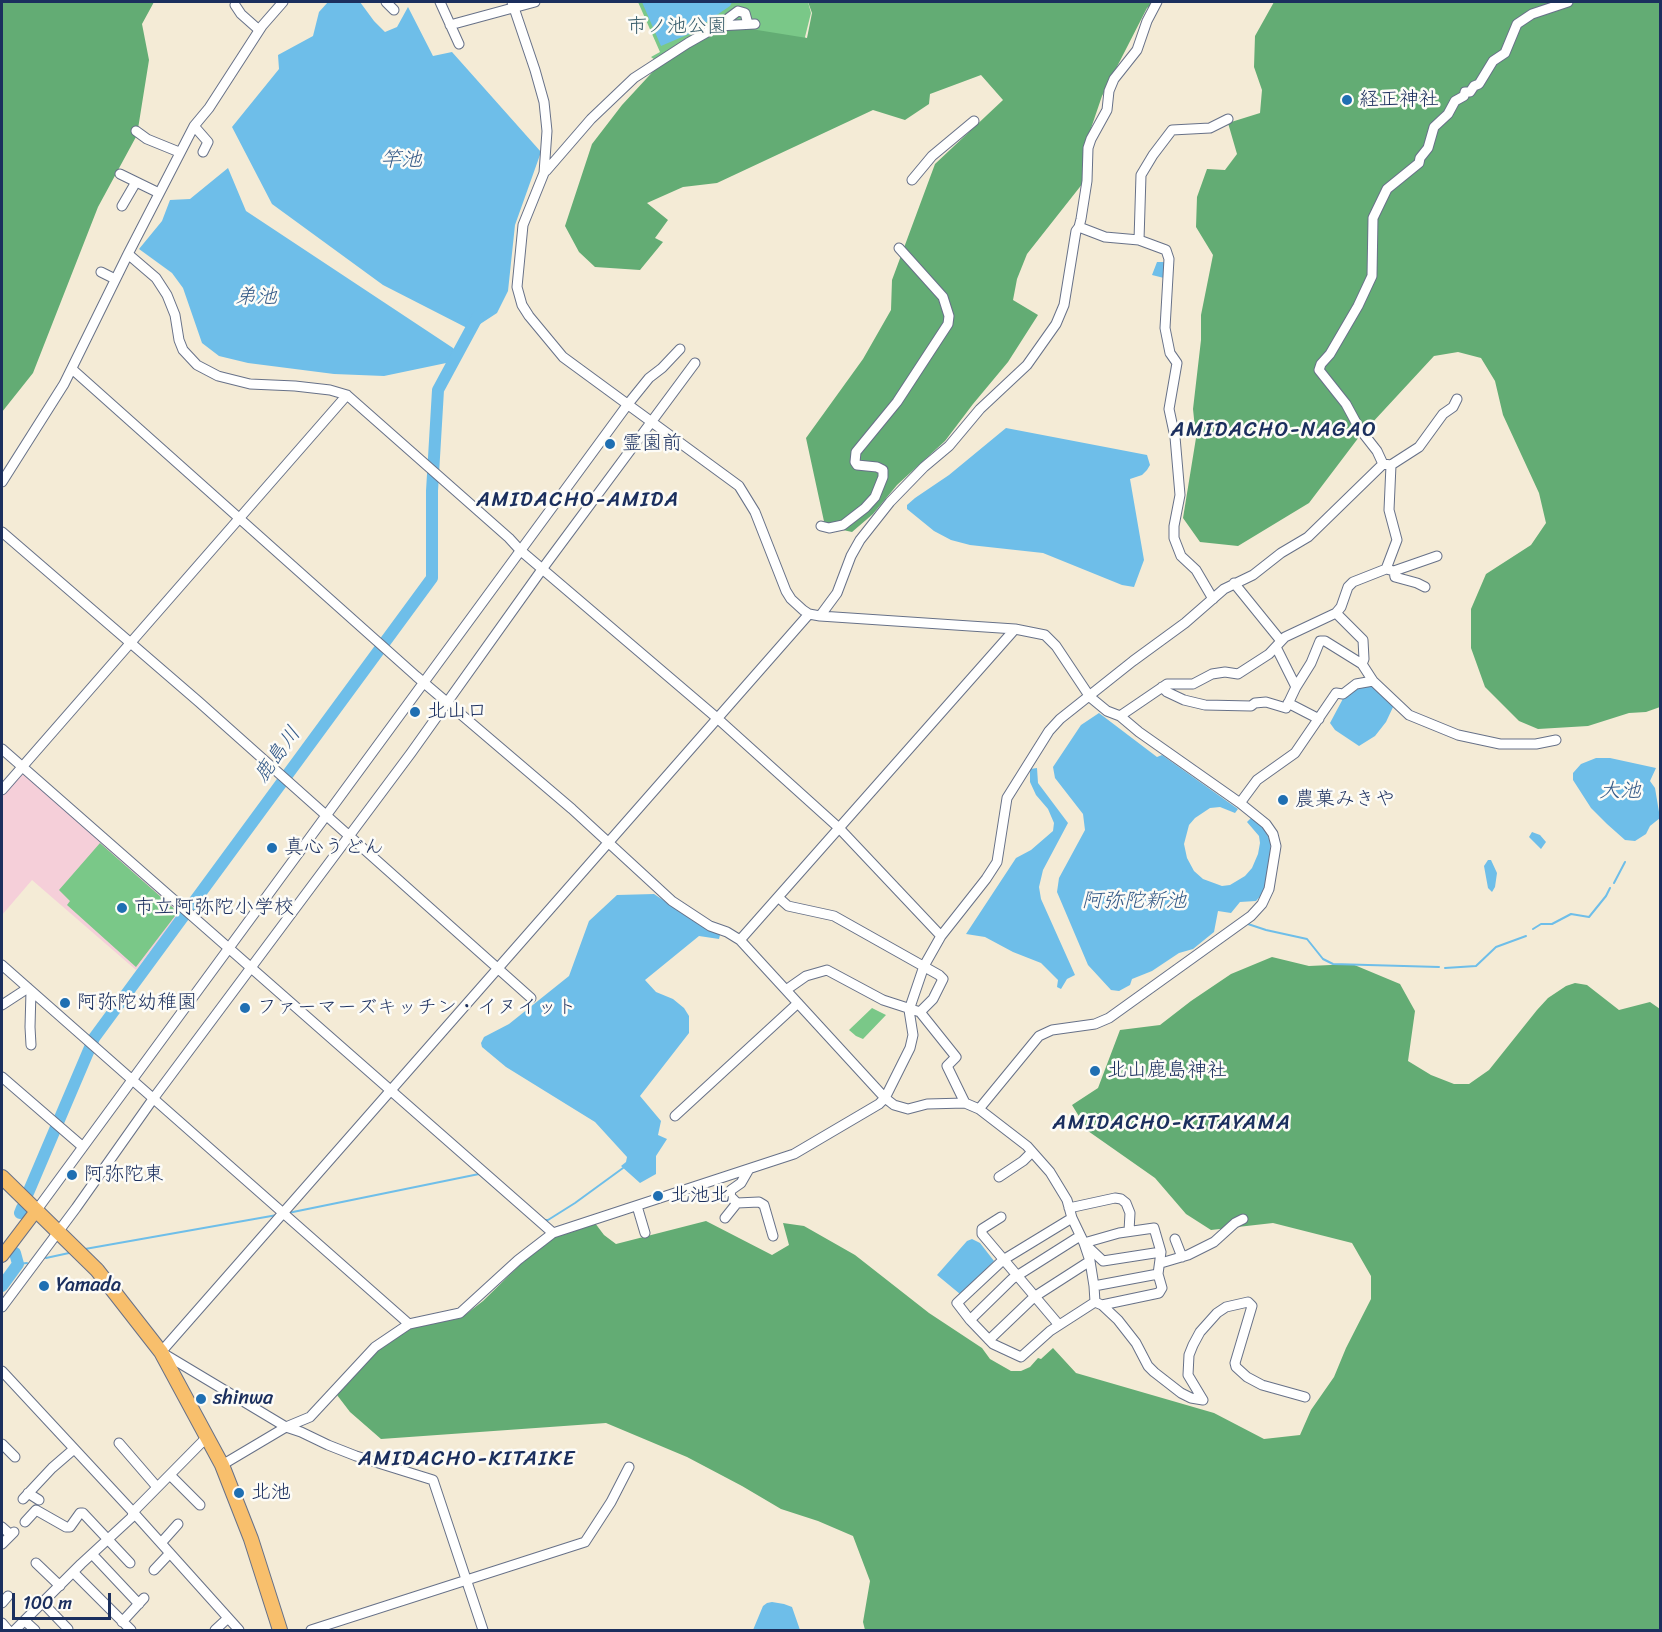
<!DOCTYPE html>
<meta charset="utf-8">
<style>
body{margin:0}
#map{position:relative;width:1662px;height:1632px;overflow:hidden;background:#f4ebd6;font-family:Sriracha,sans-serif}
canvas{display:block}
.frame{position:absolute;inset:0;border:3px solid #1b2f5e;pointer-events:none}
.scale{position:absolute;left:12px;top:1593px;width:99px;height:27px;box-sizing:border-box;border:3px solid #1b2f5e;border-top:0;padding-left:8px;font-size:18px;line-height:21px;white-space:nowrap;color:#1b2f5e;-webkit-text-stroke:4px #fdfcf7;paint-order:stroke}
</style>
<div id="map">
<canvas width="1662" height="1632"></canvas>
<div class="frame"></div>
<div class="scale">100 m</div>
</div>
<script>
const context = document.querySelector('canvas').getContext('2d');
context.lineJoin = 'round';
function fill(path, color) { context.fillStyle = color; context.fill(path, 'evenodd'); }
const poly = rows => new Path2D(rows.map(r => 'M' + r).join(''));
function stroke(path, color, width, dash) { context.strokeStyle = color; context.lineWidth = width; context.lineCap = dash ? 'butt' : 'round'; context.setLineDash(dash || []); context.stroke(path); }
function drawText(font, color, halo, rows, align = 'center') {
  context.font = font + ' Sriracha,"Klee One",sans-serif'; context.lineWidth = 5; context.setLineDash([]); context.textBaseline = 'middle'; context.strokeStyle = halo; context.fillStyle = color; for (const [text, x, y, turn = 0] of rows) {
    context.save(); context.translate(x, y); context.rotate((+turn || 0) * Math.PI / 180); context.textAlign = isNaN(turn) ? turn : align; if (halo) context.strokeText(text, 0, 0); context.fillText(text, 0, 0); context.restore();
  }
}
const built = poly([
 [18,775,26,775,180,912,136,970,32,880,2,915,2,794]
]);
const green = poly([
 [638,2,808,2,811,13,805,37,808,43,662,65,651,57,660,52],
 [100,843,178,912,136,967,67,905,70,901,59,890],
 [872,1008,886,1015,863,1039,856,1036,849,1030]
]);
const forest = poly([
 [2,2,154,2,142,24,149,60,137,135,98,207,33,373,2,412],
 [808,2,1155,2,1147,8,1102,96,1087,140,1083,183,1027,254,1017,279,1013,300,1038,315,1008,362,973,404,945,441,897,485,873,514,852,532,825,526,806,438,863,359,891,310,892,280,935,164,1003,100,981,75,930,94,929,104,905,120,873,110,717,183,683,187,647,203,668,220,655,238,663,242,640,270,595,267,579,252,565,226,592,144,622,105,671,52,720,29,751,29,807,38,812,13],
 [1274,2,1660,2,1660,707,1646,712,1629,713,1588,726,1538,729,1519,721,1485,687,1471,648,1471,609,1486,574,1531,545,1546,523,1539,493,1503,415,1495,381,1481,358,1458,352,1434,356,1359,437,1309,503,1238,546,1200,542,1183,518,1196,438,1193,409,1201,340,1201,315,1213,255,1196,227,1197,197,1207,169,1225,170,1237,154,1228,123,1260,113,1262,90,1254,67,1255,36],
 [1272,957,1309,966,1352,964,1400,984,1415,1011,1408,1061,1431,1075,1454,1084,1469,1084,1489,1070,1537,1010,1548,998,1566,986,1575,983,1587,985,1619,1010,1650,1002,1660,1009,1660,1630,865,1630,863,1622,870,1581,853,1536,818,1521,781,1509,742,1486,687,1457,606,1423,381,1439,350,1412,337,1395,375,1351,410,1328,461,1318,483,1301,534,1251,556,1235,595,1223,604,1235,616,1244,706,1221,772,1255,789,1245,783,1223,804,1226,855,1255,929,1313,982,1348,990,1359,1011,1371,1021,1371,1030,1367,1038,1358,1041,1359,1053,1348,1076,1373,1214,1413,1264,1439,1300,1435,1311,1410,1334,1377,1346,1348,1371,1299,1371,1276,1352,1243,1273,1223,1211,1230,1186,1214,1155,1178,1088,1131,1072,1105,1098,1088,1120,1030,1160,1025,1191,1001,1231,974]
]);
const water = poly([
 [328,2,360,2,374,21,385,32,397,27,408,7,433,56,452,52,541,152,515,225,508,291,497,313,471,330,383,285,272,204,232,127,279,69,278,55,313,36,319,12],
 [642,2,732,2,730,6,689,34,661,46],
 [228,168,246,211,453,348,456,352,451,362,384,376,334,374,248,363,219,356,202,343,183,288,172,273,139,249,162,221,170,200,190,199],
 [1157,262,1165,262,1164,278,1152,275],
 [1006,428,1147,455,1150,465,1147,470,1142,475,1130,479,1144,560,1134,587,1122,585,1043,553,970,545,951,540,934,531,907,509,907,505,915,498,949,475],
 [1370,684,1394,705,1386,722,1375,736,1359,746,1335,730,1330,723,1346,693,1352,689],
 [1099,713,1157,757,1162,755,1238,809,1235,813,1220,807,1210,808,1195,818,1189,825,1184,844,1187,858,1194,871,1203,879,1222,886,1230,885,1245,876,1252,868,1258,854,1260,843,1259,836,1247,822,1251,818,1263,827,1271,842,1269,870,1263,893,1256,901,1240,902,1231,913,1218,911,1214,932,1193,949,1179,953,1152,971,1132,979,1130,985,1119,991,1111,990,1088,965,1057,892,1059,878,1085,830,1083,814,1055,778,1053,767,1081,725],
 [1596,758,1610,758,1656,768,1650,781,1655,788,1660,818,1650,826,1646,834,1635,841,1625,840,1607,824,1591,808,1573,780,1573,773,1581,764],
 [1037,768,1038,783,1068,823,1043,870,1039,887,1041,899,1075,975,1067,979,1061,989,1057,987,1058,980,1041,963,1013,952,985,937,966,934,1016,858,1031,850,1053,831,1054,823,1048,809,1036,795,1030,782,1030,769],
 [1532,832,1540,835,1546,842,1541,849,1529,837],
 [1488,860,1491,860,1497,873,1495,887,1492,892,1488,888,1484,866],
 [654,894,704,927,720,935,719,939,699,936,645,980,656,992,673,999,684,1008,689,1016,689,1033,640,1096,661,1121,658,1135,667,1139,656,1156,656,1174,640,1183,621,1166,626,1162,627,1157,595,1122,506,1067,482,1047,481,1043,484,1037,509,1024,569,976,589,921,617,895],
 [972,1239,980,1243,994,1261,960,1294,937,1275,967,1241],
 [772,1602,784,1604,792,1607,800,1630,753,1630,763,1606,767,1603]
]);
const stream = poly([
 [1614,883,1625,862],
 [1248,924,1266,930,1307,939,1323,959,1333,964,1439,967],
 [1533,929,1541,924,1552,924,1571,914,1589,917,1606,896,1610,888],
 [1445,968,1476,966,1496,947,1526,936],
 [288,1213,479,1174,534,1221],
 [543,1220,548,1220,575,1203,623,1168],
 [85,1249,277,1215],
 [46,1258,69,1253],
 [18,1264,27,1263]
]);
const river = poly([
 [28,1193,94,1038,432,578,432,491,438,390,478,316],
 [20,1213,22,1208],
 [2,1286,18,1264,15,1253]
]);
const minor = poly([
 [386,2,394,10],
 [440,2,459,44],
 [512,2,535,70,544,102,547,131,544,173,523,225,517,287,522,305,529,316,563,357,739,486,755,512,786,591,791,599,803,610,809,614,820,616,1015,629,1045,635,1056,646,1090,697,1107,711,1120,716,1139,732,1240,803,1266,824,1273,834,1276,846,1269,889,1262,904,1251,916,1109,1018,1095,1024,1052,1030,1039,1036,979,1109],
 [235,5,241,14,259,30],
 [450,25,535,2],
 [718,26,738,11,745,13,748,24],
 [194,126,208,142,203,152],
 [136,131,147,139,179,152],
 [546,171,591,119,634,78,688,43,718,26,755,24],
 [120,174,159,193],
 [912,180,932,156,974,121],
 [122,206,136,182],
 [1079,227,1105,237,1139,240,1166,250,1169,259,1165,328,1170,353,1177,363,1169,409,1175,437,1180,495,1174,526,1174,538,1181,556,1196,570,1213,599],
 [1139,240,1141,175,1153,155,1172,130,1210,128,1228,119],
 [128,254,156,278,167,295,175,315,179,340,183,350,197,365,218,376,250,384,295,386,330,390,347,395,509,538,520,550,717,718,839,828,941,936],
 [101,272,115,279],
 [72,369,416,676,572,809,672,901,710,926,727,932,740,940,885,1098,894,1105,908,1109,927,1104,965,1103,979,1109,1027,1146,1050,1172,1067,1200,1072,1218,1084,1243,1090,1261,1094,1286,1095,1302,1102,1305,1118,1320,1136,1343,1148,1366,1154,1372,1181,1393,1191,1398,1203,1400,1188,1375,1189,1355,1193,1345,1200,1332,1217,1313,1226,1307,1248,1302,1252,1306,1235,1363,1236,1367,1247,1377,1262,1385,1305,1397],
 [1391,465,1419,447,1443,414,1453,407,1457,399],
 [2,482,64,384,128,254,194,126,209,108,262,26,283,2],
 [821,526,829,528,843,525,865,508,875,497,883,477,883,470,877,467,857,465,855,462,856,452,897,402,948,324,949,316,943,297,899,248],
 [2,532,199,702,531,998],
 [1386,569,1397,540,1389,510,1391,465,1383,464,1377,451,1359,428,1346,404,1319,370,1321,364,1330,354,1358,306,1372,276,1373,218,1387,189,1419,163,1420,158,1428,148,1434,127,1448,114,1455,101,1464,96,1465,92,1470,92,1474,86,1479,84,1493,61,1505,53,1517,24,1532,14,1568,2],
 [1394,571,1395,577,1417,583,1425,587],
 [1234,583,1281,641],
 [1336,613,1363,640,1364,659,1362,664],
 [820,616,837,593,851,556,860,540,890,502,924,467,949,446,980,409,1027,365,1056,324,1064,305,1076,231,1079,227,1081,219,1087,181,1088,148,1091,139,1107,110,1109,91,1114,79,1137,50,1147,21,1157,2],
 [1276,647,1296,687],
 [1162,687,1167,692,1184,700,1205,705,1251,706,1255,703,1266,702,1286,708,1296,687,1311,663,1320,641,1325,641,1362,664,1373,681,1409,715,1458,735,1500,744,1536,744,1556,740],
 [1288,703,1319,719],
 [1120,716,1167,684,1193,684,1212,674,1225,672,1238,674,1269,654,1285,637,1336,613,1341,607,1348,587,1353,582,1386,569,1394,571,1437,556],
 [2,749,553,1233],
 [2,790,347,395],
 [1240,803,1257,780,1295,753,1336,693,1343,694,1356,684,1373,681],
 [779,898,788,906,834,916,939,975,943,979,933,999,920,1012],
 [740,940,1015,629],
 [2,965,409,1324],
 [786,990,806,976,827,970,883,1000,920,1012,956,1057,947,1066,965,1103],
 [31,991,30,1027,31,1045],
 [2,1005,28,988],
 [2,1077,83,1147],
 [675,1116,798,1003],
 [749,1169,741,1183,731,1190,730,1196,737,1203,759,1202,764,1205,773,1236],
 [999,1177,1023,1161,1032,1152],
 [637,1206,645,1233],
 [1069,1208,1115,1198,1121,1199,1126,1203,1130,1213,1129,1231],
 [36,1211,628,404,649,378,662,368,680,349],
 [1001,1217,982,1229,982,1234,1059,1325],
 [725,1218,737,1203],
 [1072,1218,1003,1260,957,1303,970,1320,993,1344,1021,1357,1050,1331,1095,1302],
 [1175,1239,1182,1257],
 [1084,1243,1119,1233,1154,1228,1161,1252,1158,1274,1094,1286],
 [1086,1245,1103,1261,1161,1252],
 [1161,1263,1188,1255,1214,1242,1235,1223,1243,1219],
 [1102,1305,1159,1293,1162,1288,1158,1274],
 [2,1307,76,1208,153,1099,411,753,543,568,695,363],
 [970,1320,1012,1279,1080,1236],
 [989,1340,1034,1297,1090,1261],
 [2,1371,133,1512,239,1630],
 [119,1443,157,1487],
 [2,1444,15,1457],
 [222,1465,286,1427,310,1417,375,1347,409,1324,460,1313,518,1260,553,1233,794,1154,879,1104,885,1098,910,1048,913,1035,909,1010,924,966,941,936,986,879,997,862,1007,798,1049,731,1060,719,1133,661,1185,623,1224,589,1253,575,1281,553,1308,537,1383,464],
 [170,1475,200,1505],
 [28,1493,39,1500],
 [23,1499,52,1468,74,1449],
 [25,1522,36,1510,66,1527,70,1527,80,1513,83,1513,130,1563],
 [2,1527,11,1535],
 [161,1543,178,1524],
 [2,1544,14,1532],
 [92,1554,139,1604],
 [36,1563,60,1586],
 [154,1570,170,1553],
 [73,1572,131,1630],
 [2,1603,8,1596],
 [43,1603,68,1629],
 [25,1621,35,1630],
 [122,1622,144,1598],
 [2,1623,8,1630],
 [15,1630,81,1564,132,1517,133,1512,208,1436],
 [215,1630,228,1618],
 [311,1630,585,1542,611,1502,629,1467],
 [483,1630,433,1480,356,1456,328,1445,301,1432,286,1427,161,1352,809,614]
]);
const major = poly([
 [2,1256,36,1211]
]);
const highway = poly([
 [2,1177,97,1270,161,1352,222,1465,251,1539,280,1630]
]);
const markers = [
 [1347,100,6,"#1f6fb2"],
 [610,444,6,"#1f6fb2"],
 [415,712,6,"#1f6fb2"],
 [1283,800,6,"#1f6fb2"],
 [272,848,6,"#1f6fb2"],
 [122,908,6,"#1f6fb2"],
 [65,1003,6,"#1f6fb2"],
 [245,1008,6,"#1f6fb2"],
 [1095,1071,6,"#1f6fb2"],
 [72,1175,6,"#1f6fb2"],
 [658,1196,6,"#1f6fb2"],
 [44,1286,6,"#1f6fb2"],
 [201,1399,6,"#1f6fb2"],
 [239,1493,6,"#1f6fb2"]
];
const parkNames = [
 ["市ノ池公園",677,27]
];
const poiNames = [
 ["経正神社",1359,100],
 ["霊園前",622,444],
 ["北山口",427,712],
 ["農菓みきや",1295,800],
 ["真心うどん",284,848],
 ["市立阿弥陀小学校",134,908],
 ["阿弥陀幼稚園",77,1003],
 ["ファーマーズキッチン・イヌイット",257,1008],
 ["北山鹿島神社",1107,1071],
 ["阿弥陀東",84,1175],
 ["北池北",670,1196],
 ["Yamada",56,1286],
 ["shinwa",213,1399],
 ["北池",251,1493]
];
const waterNames = [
 ["竿池",401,161],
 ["弟池",256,298],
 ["鹿島川",278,755,-54],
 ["大池",1620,792],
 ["阿弥陀新池",1134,902]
];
const neighbourhoodNames = [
 ["AMIDACHO-NAGAO",1274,431],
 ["AMIDACHO-AMIDA",578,501],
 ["AMIDACHO-KITAYAMA",1172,1124],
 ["AMIDACHO-KITAIKE",467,1460]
];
fill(built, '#f5cfd9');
fill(green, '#7ac888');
fill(forest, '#63ac74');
fill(water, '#6ebee9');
stroke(stream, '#6ebee9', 2);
stroke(river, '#6ebee9', 12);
stroke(minor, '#677188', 11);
stroke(major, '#677188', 14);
stroke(highway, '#677188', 16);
stroke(minor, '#fff', 9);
stroke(major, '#f8bf6c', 12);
stroke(highway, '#f8bf6c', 14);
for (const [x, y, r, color] of markers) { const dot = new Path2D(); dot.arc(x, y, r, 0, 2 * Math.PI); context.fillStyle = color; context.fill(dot); stroke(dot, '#fdfcf7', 2); }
drawText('20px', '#385d6b', '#fdfcf7', parkNames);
drawText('20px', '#1b2f5e', '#fdfcf7', poiNames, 'left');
drawText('italic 21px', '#345a88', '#fdfcf7', waterNames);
context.letterSpacing = '1.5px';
drawText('21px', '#1b2f5e', '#fdfcf7', neighbourhoodNames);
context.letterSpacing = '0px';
</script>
